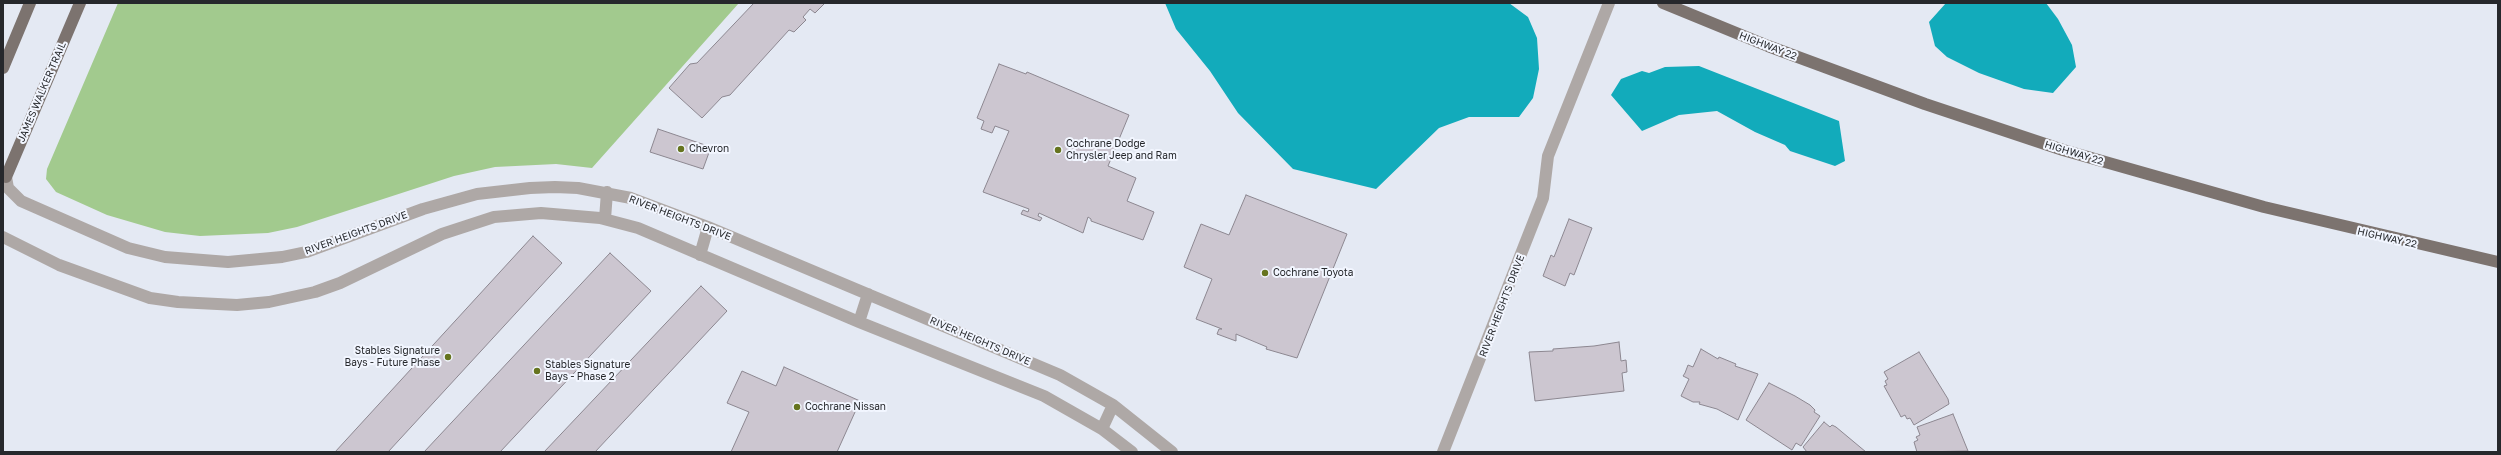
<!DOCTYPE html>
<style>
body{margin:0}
#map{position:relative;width:2501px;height:455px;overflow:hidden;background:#e4e9f3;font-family:"Golos Text",sans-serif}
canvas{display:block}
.frame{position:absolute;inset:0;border:4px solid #26282c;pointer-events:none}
</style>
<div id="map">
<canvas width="2501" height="455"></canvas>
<div class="frame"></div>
</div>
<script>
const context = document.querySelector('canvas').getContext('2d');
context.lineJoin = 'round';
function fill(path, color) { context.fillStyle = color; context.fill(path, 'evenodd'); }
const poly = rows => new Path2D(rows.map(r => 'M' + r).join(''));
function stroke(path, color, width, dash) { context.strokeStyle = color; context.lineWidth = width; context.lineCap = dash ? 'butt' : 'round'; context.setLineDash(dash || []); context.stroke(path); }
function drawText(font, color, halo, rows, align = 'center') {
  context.font = font + ' "Golos Text",sans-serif'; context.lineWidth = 4; context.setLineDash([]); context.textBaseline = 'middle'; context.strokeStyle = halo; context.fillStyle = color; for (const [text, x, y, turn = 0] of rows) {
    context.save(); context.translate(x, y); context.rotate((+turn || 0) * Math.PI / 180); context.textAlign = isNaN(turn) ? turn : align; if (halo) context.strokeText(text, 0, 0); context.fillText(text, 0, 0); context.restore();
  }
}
const green = poly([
 [118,3,739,3,592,168,556,164,495,167,454,176,297,227,268,233,200,236,165,232,107,215,56,192,46,179,47,169]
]);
const water = poly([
 [1165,3,1509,3,1528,17,1537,38,1539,69,1533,98,1519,117,1469,117,1439,128,1376,189,1293,169,1238,113,1210,71,1176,29],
 [1946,3,2046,3,2058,19,2072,45,2076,67,2053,93,2024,89,1979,73,1947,57,1935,46,1929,22],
 [1699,66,1839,121,1845,161,1835,166,1790,151,1785,145,1755,132,1717,111,1679,115,1642,131,1611,95,1621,79,1642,71,1649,73,1665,67]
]);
const building = poly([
 [754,3,825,3,815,13,810,9,803,17,806,20,794,32,789,30,730,95,722,97,702,118,669,88,690,64,697,63,754,3],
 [999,64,1026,74,1027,72,1129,115,1108,166,1136,178,1127,201,1154,212,1143,240,1091,221,1091,219,1088,217,1083,233,1039,213,1038,216,1042,218,1040,221,1021,214,1023,210,1028,212,1029,209,983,192,1009,131,995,126,992,133,981,129,984,121,977,118,999,64],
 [658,129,711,147,703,169,650,152,658,129],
 [1246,195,1347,234,1297,358,1266,349,1267,347,1236,334,1236,341,1217,334,1219,329,1222,329,1196,319,1212,279,1184,267,1201,224,1229,235,1246,195],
 [1569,219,1592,228,1574,275,1570,273,1565,286,1543,276,1551,255,1554,257,1569,219],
 [533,236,562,263,388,452,335,452,533,236],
 [610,253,651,291,500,452,424,452,610,253],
 [701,286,727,311,595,452,544,452,701,286],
 [1619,342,1621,361,1626,360,1627,372,1622,373,1624,391,1535,401,1529,352,1553,351,1553,349,1594,346,1619,342],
 [1701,349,1718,359,1719,357,1736,364,1735,366,1758,374,1738,420,1717,409,1699,404,1700,402,1693,402,1681,396,1689,379,1683,376,1685,373,1688,365,1693,367,1701,349],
 [1919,352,1948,399,1949,404,1914,425,1910,418,1907,419,1905,415,1901,417,1899,413,1884,386,1887,385,1885,381,1888,379,1884,372,1919,352],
 [784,367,860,401,837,452,731,452,749,412,727,403,742,371,776,386,784,367],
 [1769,383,1795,396,1810,405,1815,410,1814,412,1820,416,1801,446,1796,443,1792,450,1746,420,1769,383],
 [1953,414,1968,451,1917,452,1914,442,1918,440,1916,437,1920,435,1917,427,1953,414],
 [1824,422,1830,427,1832,425,1836,427,1866,452,1807,452,1803,447,1824,422]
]);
const minor = poly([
 [3,179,6,177,8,188,21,201,128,248,165,257,228,262,282,257,306,252,423,209,477,194,530,188,555,187,578,188,631,198,708,227,1060,375,1113,405,1172,452],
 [605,219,607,192],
 [3,237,59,265,150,298,178,302,237,305,269,302,315,292,340,283,442,234,494,217,541,213,600,218,638,228,859,322,1044,396,1102,429,1132,452],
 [700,255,708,227],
 [859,322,868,294],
 [1102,429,1113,405],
 [1443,452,1543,198,1548,156,1609,3]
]);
const major = poly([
 [1663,3,1768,46,1925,104,2063,150,2264,207,2498,262],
 [3,68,30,3],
 [6,177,80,3]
]);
const markers = [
 [681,149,4,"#66741f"],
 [1058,150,4,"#66741f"],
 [1265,273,4,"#66741f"],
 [448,357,4,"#66741f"],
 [537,371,4,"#66741f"],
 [797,407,4,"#66741f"]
];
const streetNames = [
 ["HIGHWAY 22",1768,46,21],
 ["JAMES WALKER TRAIL",42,92,-67],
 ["HIGHWAY 22",2074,153,17],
 ["RIVER HEIGHTS DRIVE",680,218,21],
 ["RIVER HEIGHTS DRIVE",356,233,-20],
 ["HIGHWAY 22",2387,238,13],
 ["RIVER HEIGHTS DRIVE",1502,306,-69],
 ["RIVER HEIGHTS DRIVE",980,341,23]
];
const poiNames = [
 ["Cochrane Dodge",1066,144],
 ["Chrysler Jeep and Ram",1066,156],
 ["Chevron",689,149],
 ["Cochrane Toyota",1273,273],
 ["Stables Signature",440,351,"right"],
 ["Bays - Future Phase",440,363,"right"],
 ["Stables Signature",545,365],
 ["Bays - Phase 2",545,377],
 ["Cochrane Nissan",805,407]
];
fill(green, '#a2ca8e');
fill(water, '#12abbb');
fill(building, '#ccc6d0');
stroke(building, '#8c8790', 1);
stroke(minor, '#aea8a6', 12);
stroke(major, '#7c736f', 12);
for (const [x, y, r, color] of markers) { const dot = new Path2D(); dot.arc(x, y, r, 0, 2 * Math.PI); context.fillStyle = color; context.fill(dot); stroke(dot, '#f2f6ff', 1.5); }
drawText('10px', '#26282c', '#f2f6ff', streetNames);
drawText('10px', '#26282c', '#f2f6ff', poiNames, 'left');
</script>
